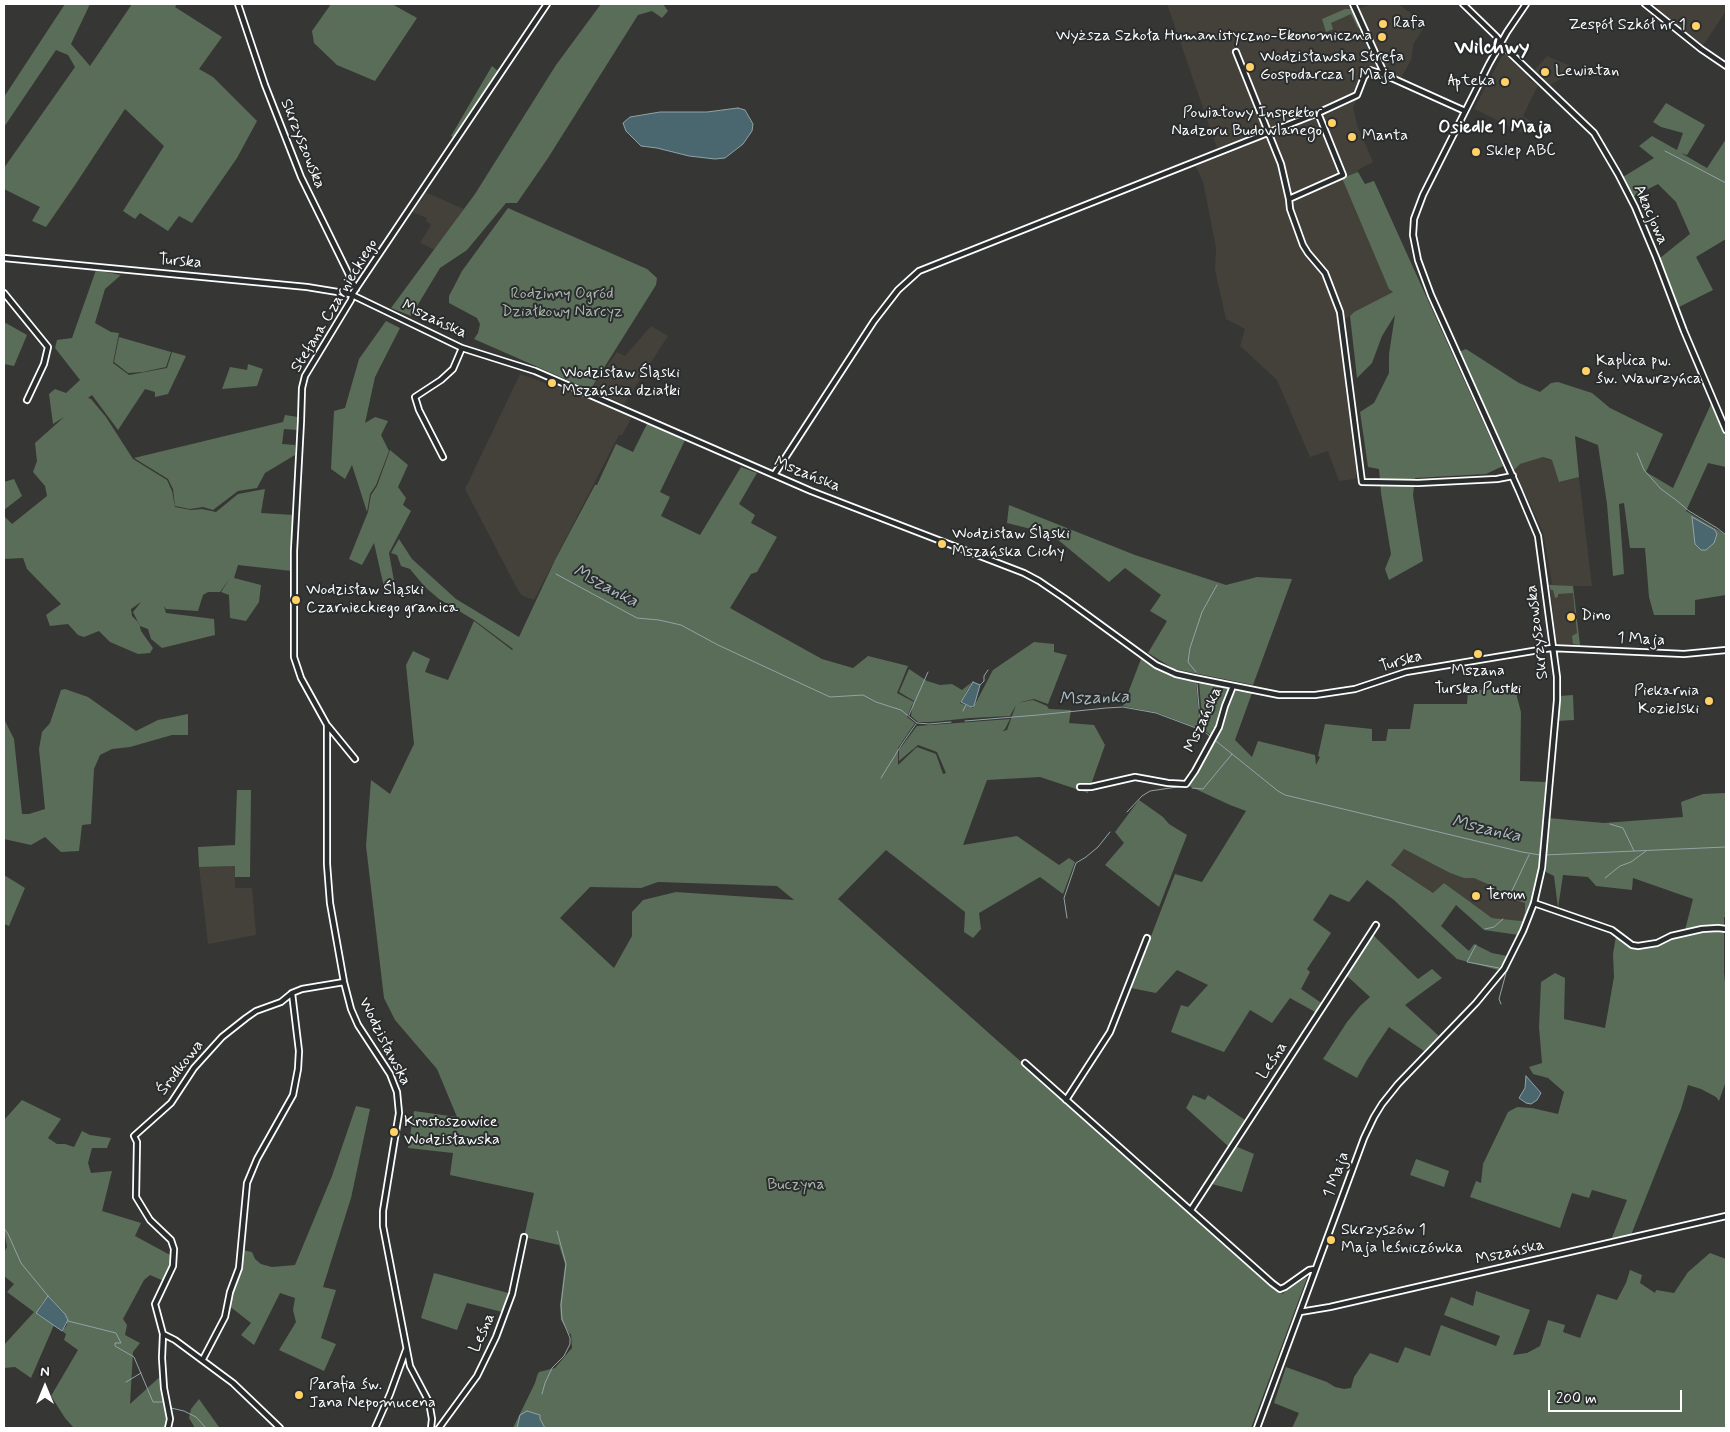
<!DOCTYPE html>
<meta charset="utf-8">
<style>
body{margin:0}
#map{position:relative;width:1730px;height:1432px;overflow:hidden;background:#363634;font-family:Mynerve,sans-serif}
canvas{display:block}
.frame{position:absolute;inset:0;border:5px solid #fff;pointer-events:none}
.north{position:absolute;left:20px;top:1362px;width:50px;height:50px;-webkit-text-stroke:4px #2a2d2e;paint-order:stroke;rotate:0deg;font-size:14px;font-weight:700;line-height:20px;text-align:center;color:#fff}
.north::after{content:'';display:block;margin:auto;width:18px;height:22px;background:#fff;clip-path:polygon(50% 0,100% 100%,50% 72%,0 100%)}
.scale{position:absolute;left:1548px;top:1390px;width:134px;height:22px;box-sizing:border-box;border:2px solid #fff;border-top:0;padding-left:6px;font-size:15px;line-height:18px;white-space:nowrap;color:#fff;-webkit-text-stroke:4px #2a2d2e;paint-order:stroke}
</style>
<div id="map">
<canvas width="1730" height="1432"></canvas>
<div class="frame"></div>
<div class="north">N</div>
<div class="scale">200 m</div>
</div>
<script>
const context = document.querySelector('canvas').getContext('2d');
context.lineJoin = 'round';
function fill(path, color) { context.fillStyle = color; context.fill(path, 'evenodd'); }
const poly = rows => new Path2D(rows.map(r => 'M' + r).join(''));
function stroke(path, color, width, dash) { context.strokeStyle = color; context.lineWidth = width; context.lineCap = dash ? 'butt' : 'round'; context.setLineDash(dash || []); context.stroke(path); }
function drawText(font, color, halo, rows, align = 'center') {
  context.font = font + ' Mynerve,sans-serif'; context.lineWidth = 4; context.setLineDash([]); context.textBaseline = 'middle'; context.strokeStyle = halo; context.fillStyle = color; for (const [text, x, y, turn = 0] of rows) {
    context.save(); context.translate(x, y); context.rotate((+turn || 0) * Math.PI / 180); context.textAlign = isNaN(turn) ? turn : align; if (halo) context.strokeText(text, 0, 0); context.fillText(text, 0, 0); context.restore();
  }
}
const built = poly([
 [1167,4,1351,4,1360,8,1373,4,1398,4,1426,24,1414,43,1411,60,1401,78,1386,69,1369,75,1353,107,1357,125,1373,162,1358,170,1358,172,1347,176,1342,167,1393,292,1354,312,1350,316,1339,323,1345,382,1357,473,1355,479,1339,481,1328,451,1310,457,1277,380,1240,346,1245,329,1226,319,1215,270,1216,248,1203,182,1195,165,1290,125,1217,148],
 [1659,4,1726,4,1726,11,1702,47,1655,9],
 [1503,54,1504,54,1527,74,1528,79,1538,85,1523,116,1532,122,1525,134,1474,109],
 [1547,56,1573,67,1561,79,1550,85,1545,84,1533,72],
 [425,192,464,209,435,250,420,243,431,225,426,221,427,218,412,212,420,200,424,201,421,199],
 [651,326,668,336,624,404,590,390,617,352,625,356],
 [520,374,557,387,563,387,632,417,622,435,619,435,534,600,523,596,519,592,465,489],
 [1543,457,1548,460,1552,460,1560,482,1579,477,1592,586,1573,586,1580,647,1564,645,1559,644,1556,639,1551,595,1548,585,1552,584,1543,532,1514,470,1519,464],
 [1404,849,1450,873,1464,878,1473,877,1492,886,1508,898,1525,903,1525,912,1522,921,1492,918,1444,883,1433,893,1391,864],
 [235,866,235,888,252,888,256,935,208,944,199,867]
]);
const green = poly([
 [65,4,90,4,71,44,90,66,132,4,177,4,175,7,222,37,199,69,213,77,257,121,237,158,192,223,179,216,168,231,140,213,135,219,123,211,164,146,125,109,75,185,46,227,32,221,40,207,4,189,4,168,75,67,68,55,56,50,4,127,4,97],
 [331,4,392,4,417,18,375,81,337,65,314,43,312,31],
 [601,4,663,4,668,11,662,18,652,11,638,15,548,158,517,203,506,203,467,250,440,268,411,316,391,308,475,194,556,65],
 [1345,9,1351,9,1356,14,1361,26,1358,28,1351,14,1331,23,1333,29,1326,32,1322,19],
 [492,66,498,71,453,137,451,136],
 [1666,103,1705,125,1687,155,1681,153,1707,168,1726,139,1726,239,1696,257,1713,290,1677,308,1660,258,1690,234,1676,202,1658,184,1633,197,1623,177,1654,158,1639,146,1652,136,1677,150,1683,133,1661,127,1653,122],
 [1358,172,1365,184,1374,181,1503,466,1486,474,1415,478,1413,495,1423,561,1389,580,1385,569,1391,554,1381,493,1379,469,1368,467,1360,412,1374,403,1389,373,1389,354,1395,315,1382,336,1372,363,1357,378,1350,316,1354,312,1393,292,1389,289,1342,178],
 [508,208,647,269,657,278,656,285,590,390,474,339,478,333,480,324,477,318,449,303,449,296,462,271],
 [96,270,121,275,105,289,95,323,111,332,119,333,113,363,129,375,167,368,172,352,186,356,168,394,155,397,155,392,145,389,118,430,92,395,88,398,91,399,106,417,133,459,167,480,172,491,175,507,191,510,202,509,216,512,238,494,265,489,261,513,294,515,292,571,238,565,234,578,261,585,259,602,246,621,230,618,229,595,221,592,230,578,220,592,208,592,203,595,198,611,166,609,164,606,166,613,214,619,215,635,162,648,151,639,148,629,140,626,133,612,141,602,131,609,132,616,139,623,141,631,153,648,150,653,138,654,110,642,99,631,84,637,78,635,68,624,50,626,46,615,61,604,27,569,23,558,4,559,4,516,12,524,47,496,45,486,33,472,37,461,35,443,64,417,53,424,49,394,55,389,66,393,80,380,55,348,57,340,72,338],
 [386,321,400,328,375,377,365,423,375,417,388,421,381,435,389,451,376,485,370,494,367,512,352,465,345,479,331,469,334,411,345,408,359,359],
 [4,322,27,335,14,366,4,364],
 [119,337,171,352,166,367,143,372,128,373,114,362],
 [1466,349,1519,383,1540,392,1551,383,1558,382,1592,393,1610,408,1663,434,1646,472,1673,488,1711,404,1726,436,1726,467,1708,463,1686,511,1726,535,1726,595,1695,600,1695,615,1654,615,1649,597,1645,548,1630,548,1624,503,1619,504,1624,574,1613,576,1607,504,1598,445,1575,436,1579,477,1559,482,1552,460,1543,457,1520,464,1514,470,1459,352],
 [248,364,263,369,257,386,222,389,230,367,247,370],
 [285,415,298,417,298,430,284,429,282,444,295,445,295,455,265,473,257,488,238,491,213,510,203,507,190,509,175,506,173,489,168,479,134,458,283,422],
 [648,422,685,440,660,492,670,497,661,516,700,535,741,467,757,473,739,504,755,515,751,523,777,537,757,572,751,574,730,608,822,659,853,668,868,656,908,666,897,693,914,702,914,701,899,692,909,669,927,681,940,685,952,684,962,690,972,682,960,703,973,708,993,670,1034,642,1054,644,1054,652,1067,655,1048,704,1034,699,1017,703,1033,700,1047,706,1049,709,1071,710,1069,723,1094,725,1105,745,1088,793,1040,777,987,780,963,845,1017,836,1059,865,1069,858,1075,862,1063,894,1040,877,979,913,981,929,973,938,964,932,965,912,886,850,838,899,1054,1091,1262,1279,1282,1294,1305,1278,1307,1278,1251,1428,513,1428,535,1383,537,1376,539,1372,555,1368,572,1348,571,1333,570,1335,561,1320,560,1305,565,1264,559,1245,524,1237,534,1193,450,1175,453,1153,408,1148,414,1111,457,1117,437,1069,395,1020,384,998,366,846,371,780,390,794,414,744,406,665,413,651,430,659,425,672,448,680,474,621,512,650,513,649,474,620,439,599,425,587,410,569,401,566,397,555,391,553,399,539,412,559,456,599,519,637,555,560,595,485,597,485,616,444,633,452],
 [913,703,911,716,918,722,932,722,970,718,1010,716,1016,705,1007,730,1002,731,1005,729,1010,719,917,726,899,750,899,761,918,745,937,752,946,773,943,774,936,754,917,747,898,765,898,748,915,723,907,717],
 [658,882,777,886,794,900,676,892,643,900,632,912,632,936,614,968,560,918,590,887,641,888],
 [390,450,408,465,398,487,406,498,403,505,411,511,389,553,396,592,386,596,374,543,362,565,349,559,368,512,371,495,377,486],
 [14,479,22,496,4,510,4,482],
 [1009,505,1135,555,1226,585,1257,577,1292,579,1253,685,1174,669,1148,653,1167,621,1150,611,1161,595,1125,568,1109,582,1051,534,1007,523],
 [1549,585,1573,586,1580,645,1573,644,1572,636,1577,633,1573,593,1558,594,1558,597,1555,598,1553,590,1551,590],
 [1141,659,1170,675,1196,682,1200,729,1158,713,1123,706],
 [1199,682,1230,689,1216,728,1213,728,1212,731,1214,732,1212,736,1203,729],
 [1516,687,1517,697,1521,712,1520,781,1546,782,1538,872,1531,902,1519,935,1484,930,1456,905,1441,926,1469,951,1474,944,1492,953,1507,956,1498,970,1457,959,1394,900,1367,880,1349,902,1330,894,1313,920,1331,933,1307,969,1310,972,1301,989,1323,1004,1317,1013,1290,998,1272,1023,1250,1010,1224,1052,1171,1032,1181,1005,1188,1007,1208,985,1177,970,1156,993,1131,988,1175,874,1202,882,1246,811,1230,805,1189,786,1219,731,1234,689,1252,693,1235,740,1252,757,1258,741,1315,755,1316,765,1320,757,1318,756,1325,724,1372,729,1372,741,1386,741,1388,729,1410,729,1414,704,1467,704,1468,691],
 [1404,849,1450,873,1464,878,1474,878,1492,886,1508,898,1525,903,1525,912,1522,921,1492,918,1444,883,1433,893,1391,865],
 [65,689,88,697,136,731,158,720,188,714,188,735,172,735,130,747,112,749,100,755,94,769,91,824,82,825,79,851,61,852,45,837,31,845,4,839,4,719,14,739,22,814,29,814,45,809,39,749,42,732,50,723,61,690],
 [1573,695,1574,720,1557,721,1559,696],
 [237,790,251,790,250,877,235,877,235,866,199,867,198,847,235,845],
 [1726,793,1726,917,1724,917,1724,926,1706,925,1685,930,1693,899,1633,878,1632,890,1596,886,1588,877,1563,875,1558,908,1554,876,1546,872,1548,818,1604,823,1683,817,1681,802,1703,794],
 [1139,800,1163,817,1169,824,1187,835,1159,907,1105,865,1124,843,1115,832],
 [4,875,25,888,9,926,4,924],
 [1708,930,1724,930,1724,972,1726,993,1726,1081,1719,1101,1716,1097,1701,1089,1688,1085,1681,1109,1631,1235,1611,1240,1627,1200,1596,1191,1592,1190,1589,1198,1572,1193,1560,1228,1470,1197,1476,1181,1481,1183,1483,1164,1508,1112,1517,1107,1532,1108,1558,1114,1564,1092,1548,1078,1533,1074,1529,1067,1542,1063,1539,1027,1541,982,1555,973,1565,978,1564,1019,1605,1028,1614,977,1613,954,1616,936,1635,948,1655,947,1676,937],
 [1372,934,1418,979,1432,969,1442,978,1405,1005,1439,1036,1424,1051,1389,1027,1367,1060,1357,1078,1323,1059,1347,1022,1360,1006,1370,997,1346,975],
 [1193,1095,1205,1100,1208,1095,1245,1120,1229,1147,1186,1108],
 [22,1100,61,1119,48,1138,57,1144,65,1144,74,1147,82,1131,90,1135,111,1138,107,1148,92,1148,88,1163,91,1173,112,1171,102,1211,141,1223,135,1236,172,1256,171,1266,166,1282,150,1275,144,1280,123,1319,127,1325,125,1335,140,1343,133,1352,130,1404,163,1374,168,1410,168,1428,74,1428,65,1418,51,1396,78,1350,64,1340,66,1334,62,1331,67,1325,65,1314,48,1296,40,1306,38,1315,54,1325,31,1378,15,1367,4,1368,4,1345,34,1312,7,1292,14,1284,4,1276,4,1252,7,1247,4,1231,4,1120],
 [356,1106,370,1109,351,1198,323,1287,336,1290,321,1338,336,1344,324,1371,279,1350,296,1322,293,1310,295,1298,280,1293,254,1345,241,1335,251,1323,228,1305,242,1250,252,1252,255,1259,261,1264,272,1267,295,1265,332,1176],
 [1235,1146,1254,1154,1242,1192,1212,1184],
 [1416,1159,1449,1171,1444,1187,1410,1175],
 [1710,1253,1726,1259,1726,1428,1292,1428,1299,1413,1274,1403,1286,1367,1327,1382,1335,1387,1344,1389,1351,1388,1354,1377,1370,1353,1398,1363,1405,1347,1430,1356,1441,1325,1496,1346,1500,1336,1444,1315,1451,1297,1473,1306,1476,1291,1530,1310,1513,1355,1527,1353,1540,1346,1548,1320,1565,1325,1563,1332,1580,1338,1597,1294,1617,1300,1626,1283,1630,1270,1642,1275,1640,1283,1655,1293,1656,1290,1674,1293,1688,1272],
 [434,1273,512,1294,506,1313,467,1303,457,1330,421,1318],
 [199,1399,219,1427,218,1428,195,1428,189,1418,191,1409]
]);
const water = poly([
 [738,108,745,110,753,124,752,131,743,144,725,158,715,159,689,156,657,148,641,146,626,131,623,123,630,117,660,112,707,112,738,108],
 [1692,517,1715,530,1717,534,1714,543,1706,550,1701,550,1695,544,1692,517],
 [973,682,980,685,974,706,971,707,961,702,973,682],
 [1526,1076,1541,1093,1537,1100,1531,1104,1526,1103,1519,1098,1525,1088,1526,1076],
 [48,1296,65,1314,68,1320,62,1331,36,1313,48,1296],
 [527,1411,540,1415,540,1419,545,1428,517,1428,520,1415,527,1411]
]);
const stream = poly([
 [1665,151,1726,183],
 [1637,453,1644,470,1661,489,1676,500,1689,511,1717,528,1726,535],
 [556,574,637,618,659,620,681,625,718,645,830,697,863,695,876,702,901,710,917,723,929,724,951,722],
 [1196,672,1188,662,1190,648,1202,612,1217,585],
 [1197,684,1201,730],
 [980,685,984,681,984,676,988,670],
 [963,711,966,705],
 [909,715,928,672],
 [965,721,1038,715,1106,708,1123,707,1156,713,1196,728,1206,733,1278,791,1285,795,1522,852,1540,855],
 [881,778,902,744,916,724],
 [1192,788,1203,789,1232,754],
 [1127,812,1142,796,1150,791,1184,786],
 [1610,824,1623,828,1634,851],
 [1544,855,1726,847],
 [1605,878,1620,866,1631,862,1646,851],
 [1509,897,1529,855],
 [1067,918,1064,898,1076,863,1086,857,1098,847,1110,832],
 [1485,929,1494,927,1503,919],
 [1476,945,1467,962,1499,968],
 [1501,1004,1499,999,1506,973],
 [4,1228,8,1234,21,1263,48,1296],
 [68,1321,116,1333,121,1343,115,1343,115,1346,134,1357,153,1402,163,1402],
 [126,1382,141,1373],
 [542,1394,545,1383,552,1368,564,1356,570,1344,570,1338,562,1319,561,1305,566,1264,557,1231],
 [171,1408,184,1411,196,1417,206,1428]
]);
const minor = poly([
 [238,4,265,85,301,177,356,289],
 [1353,4,1385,75],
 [1463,4,1496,36,1506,49,1594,133,1618,174,1635,207,1656,257,1684,331,1726,430],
 [1645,4,1701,49,1726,66],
 [1236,52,1281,164,1289,199],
 [1465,111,1385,75,1370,70,1364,77,1357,95,1318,113,1343,175,1289,199,1290,209,1303,245,1308,253,1325,273,1340,312,1362,482,1418,483,1497,479,1513,476],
 [4,258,307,287,350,294,462,348,535,371,811,491,1024,573,1039,581,1064,598,1156,665,1176,674,1194,678,1279,695,1315,695,1355,689,1406,672,1551,648,1684,654,1726,650],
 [4,293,48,347,44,364,27,400],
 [443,457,419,410,415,397,441,380,453,369,462,348],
 [774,475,874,321,898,290,919,271,1318,113],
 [328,726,355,759],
 [1080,787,1091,787,1135,777,1168,783,1186,784,1195,771,1219,727,1225,706,1233,686],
 [1534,903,1612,930,1632,945,1638,946,1657,943,1671,936,1702,929,1718,928,1726,929],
 [1025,1063,1272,1283,1280,1289,1285,1287,1309,1270,1315,1269],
 [1066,1100,1110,1032,1147,938],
 [1191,1210,1376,925],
 [1300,1312,1330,1307,1726,1216],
 [163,1334,175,1340,233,1383,280,1428],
 [203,1359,225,1317,230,1292,239,1268,247,1183,257,1159,293,1095,298,1069,299,1051,292,993],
 [168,1428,170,1419,164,1388,162,1358,163,1334,155,1304,173,1266,174,1249,171,1240,150,1220,136,1197,137,1142,134,1136,171,1103,194,1068,222,1037,246,1018,256,1011,281,1002,292,993,302,989,344,982],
 [375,1428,390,1394,406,1350],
 [431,1428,432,1419,429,1402,410,1366,383,1226,383,1211,399,1113,397,1092,390,1074,358,1025,351,1009,344,982,330,903,327,864,327,725,301,678,294,657,294,551,301,421,302,388,305,376,351,300,353,293,547,4],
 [439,1428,477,1376,496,1337,512,1294,524,1237],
 [1257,1428,1364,1138,1374,1117,1382,1104,1398,1084,1476,1003,1504,969,1523,931,1534,903,1542,868,1557,700,1557,677,1538,536,1519,491,1431,295,1418,260,1413,235,1414,219,1423,195,1489,64,1507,32,1526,4]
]);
const markers = [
 [1383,24,5,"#ffd166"],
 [1696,26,5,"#ffd166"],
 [1382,37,5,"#ffd166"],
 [1250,67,5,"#ffd166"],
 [1545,72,5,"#ffd166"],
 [1505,82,5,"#ffd166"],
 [1332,123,5,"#ffd166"],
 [1352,137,5,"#ffd166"],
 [1476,152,5,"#ffd166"],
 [1586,371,5,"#ffd166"],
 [552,383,5,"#ffd166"],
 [942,544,5,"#ffd166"],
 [296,600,5,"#ffd166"],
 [1571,617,5,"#ffd166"],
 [1478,654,5,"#ffd166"],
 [1709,701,5,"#ffd166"],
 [1476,896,5,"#ffd166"],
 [394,1132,5,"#ffd166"],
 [1331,1240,5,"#ffd166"],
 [299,1395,5,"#ffd166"]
];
const poiNames = [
 ["Rafa",1393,24],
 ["Zespół Szkół nr 1",1686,26,"right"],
 ["Wyższa Szkoła Humanistyczno-Ekonomiczna",1372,37,"right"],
 ["Wodzisławska Strefa",1260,58],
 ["Gospodarcza 1 Maja",1260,76],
 ["Lewiatan",1555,72],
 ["Apteka",1495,82,"right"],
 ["Powiatowy Inspektor",1322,114,"right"],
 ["Nadzoru Budowlanego",1322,132,"right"],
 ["Manta",1362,137],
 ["Sklep ABC",1486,152],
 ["Kaplica pw.",1596,362],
 ["św. Wawrzyńca",1596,380],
 ["Wodzisław Śląski",562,374],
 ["Mszańska działki",562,392],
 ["Wodzisław Śląski",952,535],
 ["Mszańska Cichy",952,553],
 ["Wodzisław Śląski",306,591],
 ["Czarnieckiego granica",306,609],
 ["Dino",1581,617],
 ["Mszana",1478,672,"center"],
 ["Turska Pustki",1478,690,"center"],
 ["Piekarnia",1699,692,"right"],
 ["Kozielski",1699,710,"right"],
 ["Terom",1486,896],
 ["Krostoszowice",404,1123],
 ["Wodzisławska",404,1141],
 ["Skrzyszów 1",1341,1231],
 ["Maja leśniczówka",1341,1249],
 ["Parafia św.",309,1386],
 ["Jana Nepomucena",309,1404]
];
const streetNames = [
 ["Skrzyszowska",302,144,68],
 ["Akacjowa",1650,215,66],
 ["Turska",180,262,5],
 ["Stefana Czarnieckiego",335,306,-59],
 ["Mszańska",434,320,25],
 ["Mszańska",807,475,22],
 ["Skrzyszowska",1538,632,-97],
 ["1 Maja",1641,640,3],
 ["Turska",1401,662,-16],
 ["Mszańska",1204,720,-66],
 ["Wodzisławska",384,1042,63],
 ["Leśna",1273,1061,-57],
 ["Środkowa",181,1068,-52],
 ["1 Maja",1337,1175,-70],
 ["Mszańska",1510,1253,-13],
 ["Leśna",483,1333,-66]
];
const parkNames = [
 ["Rodzinny Ogród",562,295],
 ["Działkowy Narcyz",562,313],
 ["Buczyna",796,1186]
];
const neighbourhoodNames = [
 ["Osiedle 1 Maja",1495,128]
];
const waterNames = [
 ["Mszanka",605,587,28],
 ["Mszanka",1094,699,-2],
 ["Mszanka",1486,830,13]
];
const districtNames = [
 ["Wilchwy",1492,49]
];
fill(built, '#44413b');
fill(green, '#5a6d58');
fill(water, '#4a666e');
stroke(water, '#92a3a8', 1);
stroke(stream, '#92a3a8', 1);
stroke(minor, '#fff', 8);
stroke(minor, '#2a2d2e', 4.5);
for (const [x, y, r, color] of markers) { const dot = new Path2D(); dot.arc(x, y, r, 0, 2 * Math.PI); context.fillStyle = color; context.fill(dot); stroke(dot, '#2a2d2e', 2); }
drawText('16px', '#fff', '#2a2d2e', poiNames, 'left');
drawText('16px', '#fff', '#2a2d2e', streetNames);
drawText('16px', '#acb6ac', '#2a2d2e', parkNames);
drawText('bold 18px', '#fff', '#2a2d2e', neighbourhoodNames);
drawText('italic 18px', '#aebabe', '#2a2d2e', waterNames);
drawText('bold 21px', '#fff', '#2a2d2e', districtNames);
</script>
